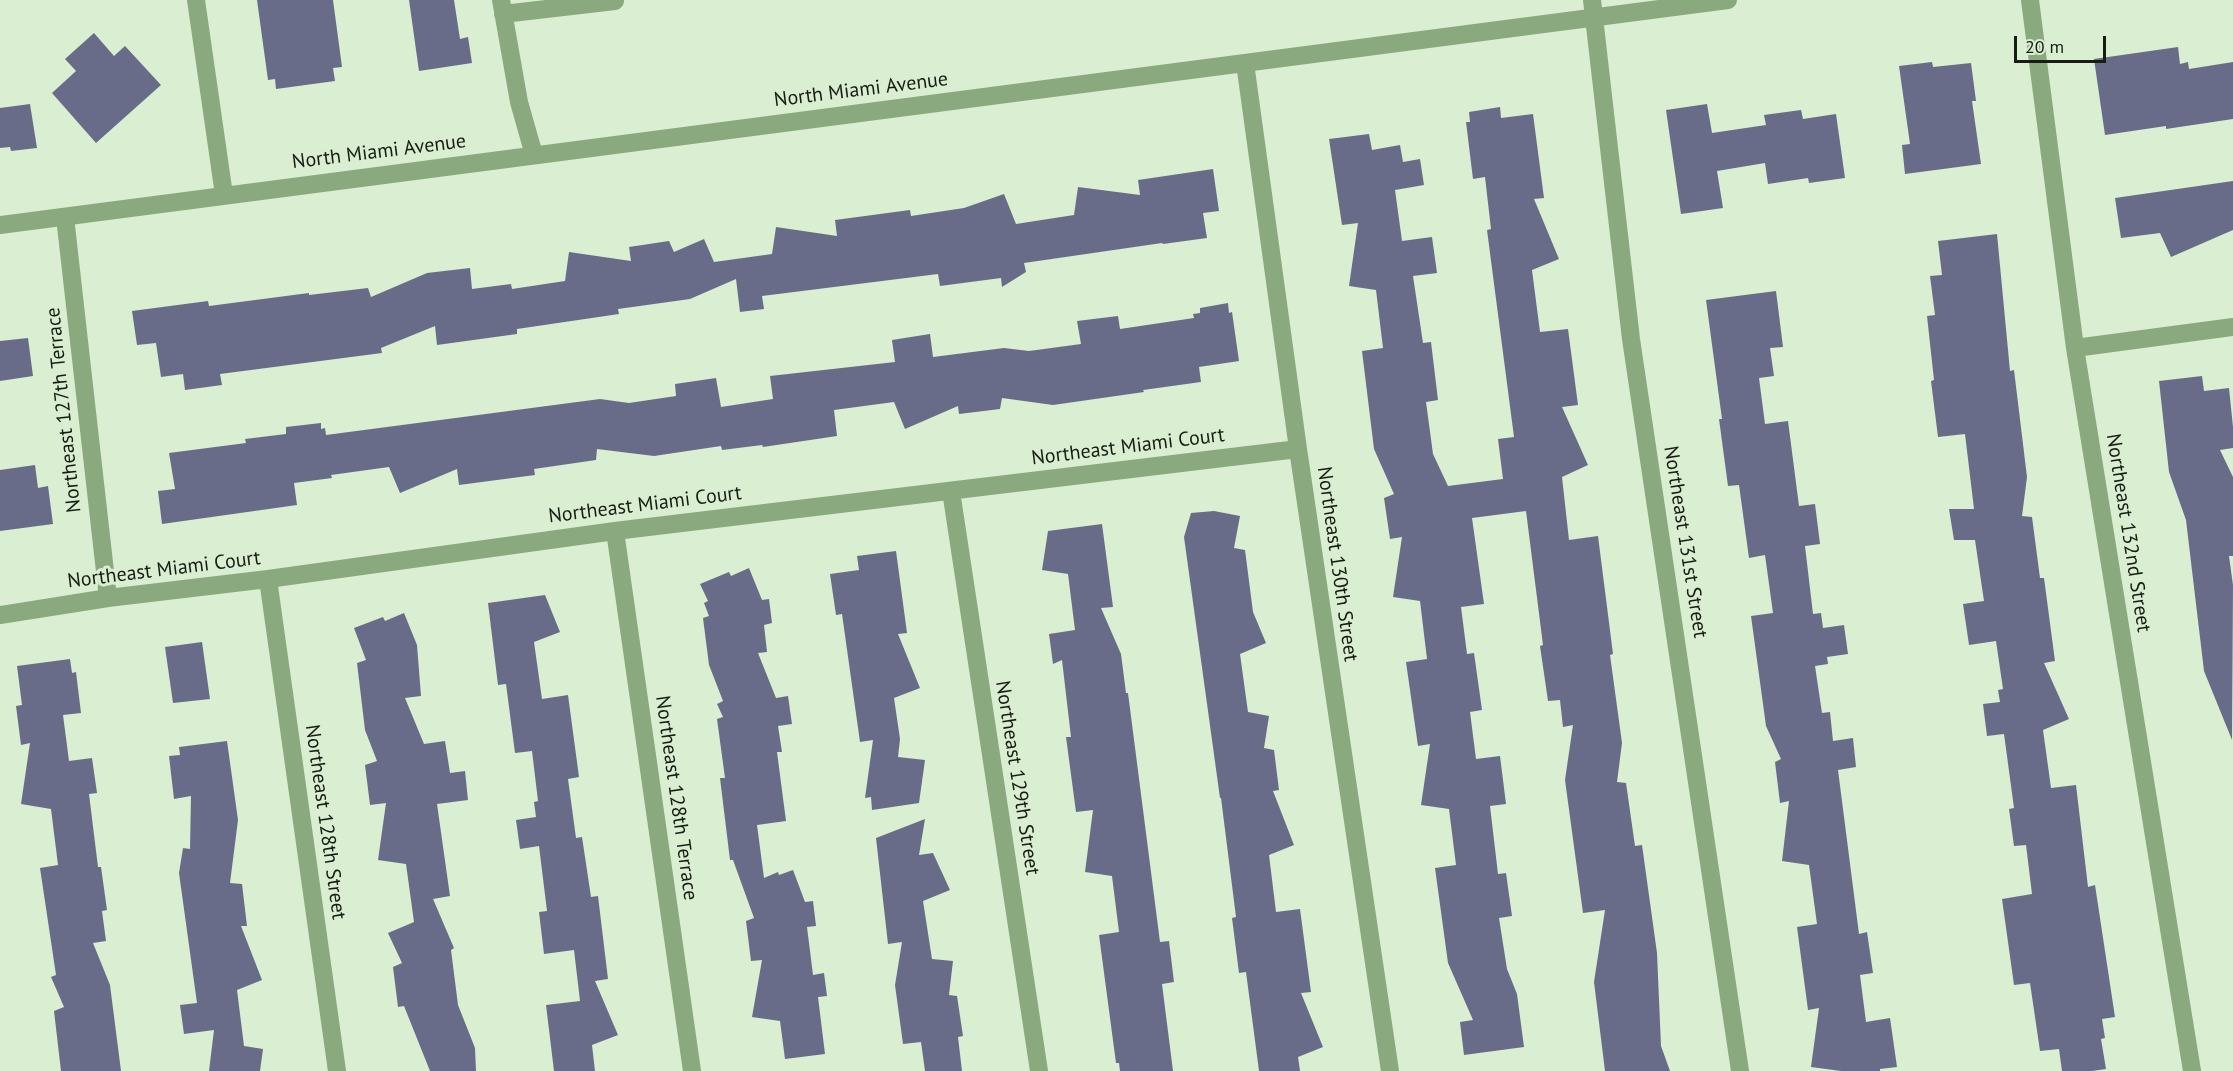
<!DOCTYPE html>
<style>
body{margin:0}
#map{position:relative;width:2233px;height:1071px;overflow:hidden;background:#daeed1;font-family:"PT Sans",sans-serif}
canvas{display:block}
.scale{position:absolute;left:2014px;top:36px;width:92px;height:27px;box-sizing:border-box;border:3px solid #161d13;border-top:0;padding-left:8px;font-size:18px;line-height:21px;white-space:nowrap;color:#161d13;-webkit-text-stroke:4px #daeed1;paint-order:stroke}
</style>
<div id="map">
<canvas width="2233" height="1071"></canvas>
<div class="scale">20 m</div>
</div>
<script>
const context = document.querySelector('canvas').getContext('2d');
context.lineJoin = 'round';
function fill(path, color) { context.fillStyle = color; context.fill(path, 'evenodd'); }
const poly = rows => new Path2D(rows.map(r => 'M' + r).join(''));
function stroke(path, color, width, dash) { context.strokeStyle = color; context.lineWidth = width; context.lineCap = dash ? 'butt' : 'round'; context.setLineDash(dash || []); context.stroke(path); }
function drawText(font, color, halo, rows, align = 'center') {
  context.font = font + ' "PT Sans",sans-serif'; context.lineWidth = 6; context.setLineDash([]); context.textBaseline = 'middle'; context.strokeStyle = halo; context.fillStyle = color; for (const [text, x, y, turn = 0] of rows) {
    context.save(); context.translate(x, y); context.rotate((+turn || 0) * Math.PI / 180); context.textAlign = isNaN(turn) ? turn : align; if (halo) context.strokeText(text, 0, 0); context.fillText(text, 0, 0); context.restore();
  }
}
const building = poly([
 [257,0,333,0,342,67,333,68,335,81,276,89,275,79,268,80],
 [409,0,454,0,460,39,468,37,472,63,419,71],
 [94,33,114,56,125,46,161,85,96,143,52,93,76,71,65,59],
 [2178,47,2180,64,2188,62,2189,69,2233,62,2233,119,2166,129,2166,126,2105,135,2094,59],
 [1932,62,1933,67,1971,63,1976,101,1972,101,1981,164,1905,174,1902,145,1910,144,1899,66],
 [30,104,37,148,11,151,10,147,0,148,0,108],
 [1707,104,1712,133,1766,125,1764,115,1801,110,1803,119,1836,114,1845,178,1809,183,1808,178,1768,184,1765,163,1717,171,1723,208,1681,214,1666,110],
 [1500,107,1501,118,1533,114,1544,198,1534,199,1559,259,1532,270,1540,332,1568,329,1578,405,1562,407,1588,465,1562,477,1569,540,1598,536,1613,654,1610,655,1622,743,1617,782,1626,783,1635,846,1642,845,1657,953,1661,1046,1670,1071,1605,1071,1594,982,1605,910,1583,913,1565,780,1573,725,1563,727,1560,700,1548,701,1540,646,1543,645,1526,511,1472,518,1484,604,1461,607,1467,654,1474,653,1482,710,1470,712,1476,759,1500,756,1506,804,1490,806,1498,874,1506,873,1512,916,1499,918,1507,969,1517,994,1524,1047,1464,1055,1460,1022,1473,1020,1448,963,1435,868,1456,865,1449,809,1421,805,1430,744,1418,746,1406,662,1427,659,1420,601,1393,597,1402,537,1390,539,1384,498,1394,494,1374,449,1362,351,1383,348,1376,290,1349,286,1358,223,1342,225,1329,139,1369,134,1372,150,1400,145,1403,162,1420,159,1424,185,1395,190,1402,241,1432,237,1437,273,1413,276,1423,343,1431,342,1438,400,1426,402,1433,454,1448,486,1503,479,1498,439,1514,437,1487,230,1491,229,1485,177,1473,179,1466,122,1470,122,1469,112],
 [1213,169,1219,211,1203,213,1207,238,1163,244,1162,243,1024,263,1026,272,1002,287,1001,278,940,286,938,274,762,296,764,309,740,312,736,279,690,299,618,309,619,314,517,329,517,334,437,345,435,326,381,348,382,353,220,374,222,385,185,390,183,374,161,377,156,343,137,345,132,311,208,301,209,306,309,293,309,295,368,288,371,297,427,273,470,268,472,289,511,284,512,289,565,281,569,252,631,261,629,247,669,241,674,252,704,239,714,262,772,254,776,227,837,236,835,220,910,210,911,216,964,208,1004,194,1016,224,1074,215,1078,187,1140,195,1138,180],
 [2233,181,2233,230,2171,257,2160,233,2121,238,2115,198],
 [1997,234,2010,371,2014,370,2027,477,2022,516,2032,517,2040,578,2044,578,2055,661,2044,663,2069,719,2043,730,2051,788,2076,785,2088,887,2095,885,2115,1017,2102,1019,2105,1038,2101,1039,2106,1069,2092,1071,2062,1071,2059,1049,2040,1051,2030,983,2014,985,2002,899,2032,894,2026,845,2014,846,2009,809,2014,808,2004,734,1987,736,1983,704,2000,702,1998,690,2003,689,1996,641,1969,645,1963,604,1984,601,1975,540,1954,540,1949,509,1974,509,1965,434,1938,437,1931,381,1934,380,1927,316,1935,315,1930,276,1942,275,1938,241],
 [1776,291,1783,347,1770,348,1774,376,1759,378,1765,424,1788,421,1799,506,1815,504,1820,544,1805,546,1813,614,1821,613,1823,628,1844,625,1848,654,1827,657,1828,664,1815,666,1822,713,1830,712,1833,741,1853,738,1856,767,1838,770,1859,934,1867,932,1873,973,1860,975,1866,1022,1890,1018,1897,1067,1880,1069,1880,1071,1841,1071,1811,1067,1819,1008,1808,1010,1797,927,1817,924,1809,865,1782,861,1789,801,1780,803,1775,762,1781,759,1766,726,1751,616,1773,613,1765,555,1749,558,1739,485,1728,486,1719,419,1722,419,1706,300],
 [1228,303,1229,313,1232,312,1239,361,1199,367,1201,382,1143,390,1144,392,1053,405,1002,398,1000,409,959,414,958,406,905,429,894,402,834,410,837,436,763,447,762,445,722,450,721,446,654,456,597,449,596,460,534,469,535,475,459,485,457,469,400,493,389,467,331,475,332,478,294,483,297,505,162,524,158,491,175,489,169,453,246,443,245,439,286,434,286,427,321,423,321,429,325,428,326,435,600,399,629,403,676,396,675,384,716,378,721,407,773,399,770,376,895,362,892,340,930,334,933,357,1004,348,1029,351,1081,344,1077,321,1118,316,1120,329,1194,318,1193,314,1200,313,1200,308],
 [28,338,33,376,0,381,0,341],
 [2202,376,2204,391,2229,388,2233,427,2233,448,2220,450,2233,477,2233,556,2229,556,2233,585,2232,740,2204,671,2186,520,2169,472,2159,381],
 [35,465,38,488,48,486,53,524,0,531,0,470],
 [1214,511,1240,516,1234,548,1245,550,1253,612,1266,643,1240,654,1248,712,1269,716,1264,748,1274,750,1279,790,1273,791,1294,845,1269,855,1276,912,1300,909,1311,992,1301,993,1323,1047,1298,1057,1300,1071,1259,1071,1246,972,1239,973,1232,918,1236,917,1221,798,1220,798,1184,537,1191,513],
 [1102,524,1113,607,1101,608,1121,654,1126,693,1128,693,1160,942,1169,941,1174,982,1162,984,1173,1071,1120,1071,1119,1063,1116,1063,1099,935,1119,932,1112,876,1085,872,1093,810,1076,812,1066,737,1071,737,1062,660,1053,664,1049,634,1075,630,1068,574,1042,570,1048,531],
 [896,551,907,633,898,634,920,688,894,698,900,739,898,757,925,760,919,803,872,810,871,797,865,798,873,740,860,742,842,614,836,615,830,574,859,570,857,556],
 [749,568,762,600,769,599,772,623,764,625,767,652,758,653,776,698,788,696,792,724,778,726,782,752,777,752,786,821,757,825,764,878,778,872,779,875,793,870,805,902,813,901,816,926,807,927,813,975,824,973,827,996,818,997,825,1054,785,1059,780,1021,752,1017,762,960,751,961,746,921,754,918,733,860,730,860,720,778,725,778,717,719,723,717,717,704,723,701,709,665,703,618,709,616,704,603,708,601,700,584,729,572,731,576],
 [545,595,560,632,534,642,542,699,568,695,579,777,568,779,576,838,582,837,591,897,598,896,608,979,595,981,618,1035,592,1045,595,1071,554,1071,546,1005,580,1001,574,950,544,954,539,912,547,911,539,846,520,849,516,820,536,817,534,802,538,801,532,751,515,753,506,684,498,685,488,603],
 [404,613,417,645,421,696,405,698,424,744,445,741,450,773,465,771,468,800,437,804,450,896,433,899,454,948,451,950,458,1005,475,1048,476,1071,430,1071,404,1006,398,1007,393,967,402,963,388,933,414,922,406,864,378,860,386,803,370,805,365,765,377,761,365,730,357,663,366,660,354,628,383,617,385,621],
 [202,642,210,699,173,703,165,647],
 [70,659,72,673,76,672,81,713,63,715,69,761,92,758,97,793,89,794,98,867,101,867,107,910,102,911,106,941,93,943,110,985,121,1071,61,1071,54,1011,64,1007,51,977,56,975,40,868,58,865,51,809,21,804,30,743,21,745,16,706,22,705,17,666],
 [227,741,238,820,230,883,242,884,247,926,241,926,262,980,237,990,244,1046,263,1049,260,1071,209,1071,214,1030,184,1034,180,1005,197,1003,179,873,183,848,190,849,191,796,174,799,169,756,180,755,179,747],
 [925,819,919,855,933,853,950,890,923,901,932,959,953,961,949,995,957,996,963,1036,958,1037,962,1071,925,1071,921,1042,903,1044,895,985,902,942,888,944,876,838]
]);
const minor = poly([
 [196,0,224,195],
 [501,0,519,102,534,155],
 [1592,0,1631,339,1740,1071],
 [2030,0,2075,348,2192,1071],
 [503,14,615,1],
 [1245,63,1298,449,1390,1071],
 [65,217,108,598],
 [0,225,1728,0],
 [2075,348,2233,327],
 [951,491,1039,1071],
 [615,531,692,1071],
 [268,579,337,1071],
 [0,615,108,598,268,579,615,531,1298,449]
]);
const streetNames = [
 ["North Miami Avenue",861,90,-7],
 ["North Miami Avenue",379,152,-7],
 ["Northeast 127th Terrace",64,410,-96],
 ["Northeast Miami Court",1128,447,-7],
 ["Northeast Miami Court",645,505,-7],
 ["Northeast 132nd Street",2128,533,81],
 ["Northeast 131st Street",1685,542,81],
 ["Northeast 130th Street",1337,564,82],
 ["Northeast Miami Court",164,570,-7],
 ["Northeast 129th Street",1017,778,81],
 ["Northeast 128th Terrace",676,798,82],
 ["Northeast 128th Street",325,822,82]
];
fill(building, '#696c88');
stroke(minor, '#8ba97e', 18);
drawText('20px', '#161d13', '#daeed1', streetNames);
</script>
